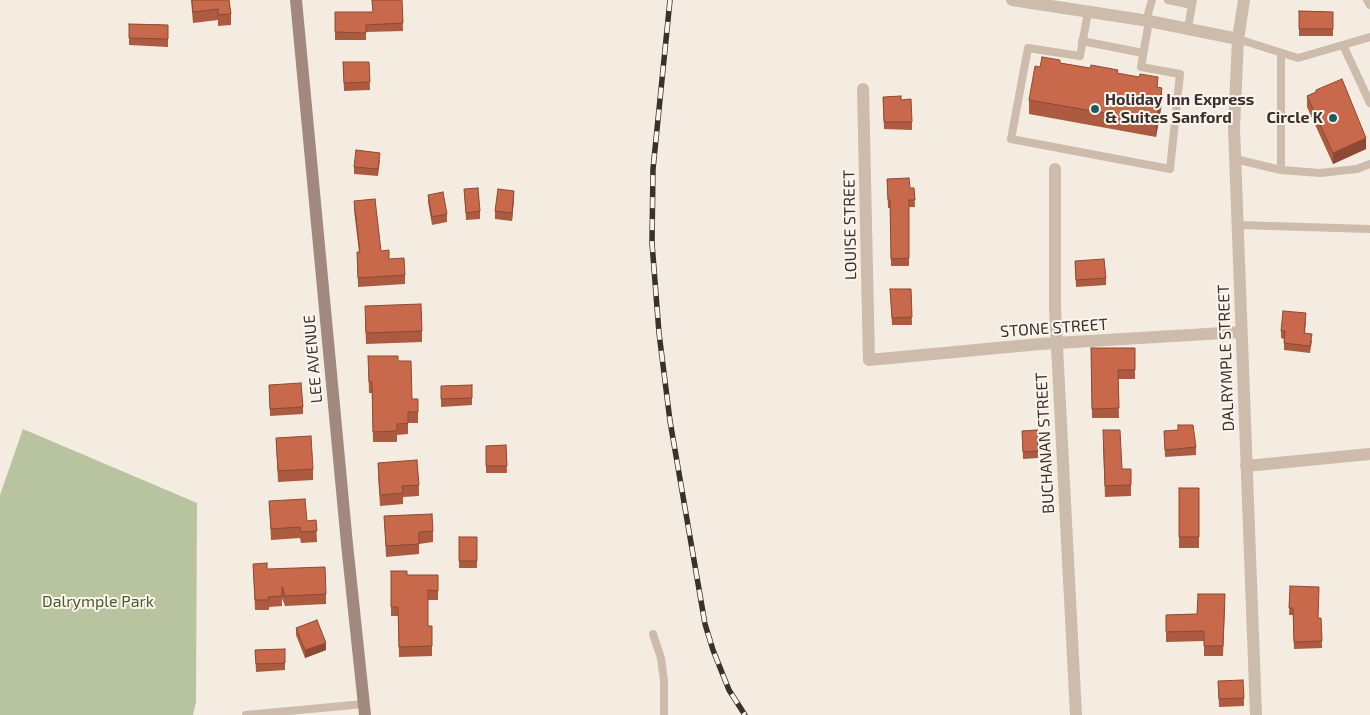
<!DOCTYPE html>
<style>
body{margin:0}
canvas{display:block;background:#f4ebe1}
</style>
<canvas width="1370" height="715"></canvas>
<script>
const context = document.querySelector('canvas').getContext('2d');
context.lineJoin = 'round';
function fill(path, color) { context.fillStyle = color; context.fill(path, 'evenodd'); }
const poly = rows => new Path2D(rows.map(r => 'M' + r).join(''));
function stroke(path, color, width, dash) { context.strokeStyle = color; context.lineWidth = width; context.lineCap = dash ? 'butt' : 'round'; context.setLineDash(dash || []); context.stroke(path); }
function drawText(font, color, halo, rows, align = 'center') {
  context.font = font + ' "Exo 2",sans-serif'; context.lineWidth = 4; context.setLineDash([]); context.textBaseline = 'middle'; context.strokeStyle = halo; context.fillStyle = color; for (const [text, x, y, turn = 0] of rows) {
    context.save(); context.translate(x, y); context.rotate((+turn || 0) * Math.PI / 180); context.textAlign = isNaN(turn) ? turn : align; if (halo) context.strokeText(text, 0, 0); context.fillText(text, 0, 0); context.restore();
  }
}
const green = poly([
 [23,429,197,503,196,702,193,715,0,715,0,495]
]);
const lane = poly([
 [1168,0,1192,5,1193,0],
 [1367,0,1370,5],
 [1088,12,1080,56,1028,48,1011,139,1170,169,1180,74,1141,67,1149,21],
 [1146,21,1152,0],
 [1188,28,1192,5],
 [1238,39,1298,58,1370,37],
 [1082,41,1143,53],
 [1343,45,1370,103],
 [1235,159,1281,170,1281,53],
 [1281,170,1320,173,1357,169,1370,164],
 [1237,225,1370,229],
 [653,634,661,658,664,681,664,715],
 [246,715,364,704]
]);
const street = poly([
 [1012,0,1149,21,1238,39],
 [1244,0,1238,39,1234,128,1256,715],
 [863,89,869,360,1040,344,1240,332],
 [1055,169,1055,308,1076,715],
 [1246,466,1370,454]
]);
const secondary = poly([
 [296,0,347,544,365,715]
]);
const rail = poly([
 [670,0,653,169,652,243,659,333,670,421,705,624,713,650,729,690,745,715]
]);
const wall = poly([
 [191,0,229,0,231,14,231,25,218,26,218,20,193,23],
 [372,0,402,0,403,31,366,32,366,40,335,40,335,12,373,12],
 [1299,11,1333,12,1333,36,1299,36],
 [129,24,168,25,168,47,129,45],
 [343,62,369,62,370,90,344,91],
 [1060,63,1118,73,1158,88,1162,103,1156,137,1029,114,1029,100,1040,67],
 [1316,90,1366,149,1333,164,1307,107,1307,96,1316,92],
 [883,97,901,100,912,122,912,130,884,129],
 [380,160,378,176,354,174,354,167],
 [887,179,910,188,914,188,915,207,909,207,909,266,891,266,890,208,888,208],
 [464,189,480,211,480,219,466,220],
 [428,195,447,214,447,222,432,225,428,202],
 [514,198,512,221,495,219,495,211],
 [354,201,381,251,405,275,405,284,358,287,357,252,359,252,354,210],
 [1075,261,1106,278,1106,285,1076,287],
 [890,289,911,289,912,325,892,325],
 [365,317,422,331,422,342,366,344],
 [1306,321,1305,333,1312,341,1310,353,1284,350,1284,339,1281,338,1281,331],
 [1091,348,1135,348,1135,379,1118,379,1119,418,1092,418],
 [368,356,398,361,412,399,418,399,418,423,408,423,408,434,397,435,397,442,373,442,372,393,369,393],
 [269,385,303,407,303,414,270,416],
 [472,385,472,405,441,407,441,386],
 [1037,430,1038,458,1023,459,1022,431],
 [1178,430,1196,447,1196,455,1165,457,1164,431],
 [276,438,313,469,313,480,278,482],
 [1103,441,1122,469,1131,469,1131,496,1105,497],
 [506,445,507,473,486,473,486,446],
 [378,463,419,485,419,496,403,497,403,504,380,506,378,474],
 [1179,488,1199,488,1199,548,1179,548],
 [269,501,307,521,316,520,317,542,301,543,300,538,271,540],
 [384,516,433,531,433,542,419,544,419,554,386,557],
 [459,537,477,537,477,568,459,568],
 [253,564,267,569,326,594,326,604,285,606,282,598,282,606,269,607,269,610,255,610],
 [391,571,407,575,438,575,438,600,428,600,428,626,432,626,432,656,399,657,398,616,391,616],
 [1290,586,1318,618,1321,618,1322,648,1294,649,1293,615,1289,615],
 [1225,604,1223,656,1204,656,1204,641,1166,642,1166,615,1197,614],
 [296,628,326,650,305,658,296,635],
 [285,649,285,670,256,672,255,650],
 [1218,681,1244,698,1244,706,1219,707]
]);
const shadedWall = poly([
 [1162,88,1162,103,1156,137,1156,122],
 [1366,138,1366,149,1333,164,1333,153],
 [514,191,514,198,512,221,512,213],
 [326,643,326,650,305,658,305,650]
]);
const building = poly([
 [192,0,229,0,231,14,218,15,218,9,193,12,192,0],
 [372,0,402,0,403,23,366,25,366,33,335,32,335,12,373,12,372,0],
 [1299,11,1333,12,1333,29,1299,29,1299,11],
 [129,24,168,25,168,39,129,38,129,24],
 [1042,57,1060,60,1060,63,1090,68,1091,65,1118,70,1117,73,1139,77,1140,74,1158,77,1157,87,1162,88,1156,122,1029,100,1035,66,1040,67,1042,57],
 [343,62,369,62,370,82,344,83,343,62],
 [1342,79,1366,138,1333,153,1307,96,1316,92,1316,90,1342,79],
 [901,96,901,100,911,99,912,122,884,122,883,97,901,96],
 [356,150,380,153,378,169,354,167,356,150],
 [909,178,910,188,914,188,915,200,909,200,909,258,891,259,890,200,888,200,887,179,909,178],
 [478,188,480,211,466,213,464,189,478,188],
 [498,189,514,191,512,213,495,211,498,189],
 [443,192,447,214,432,217,428,195,443,192],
 [375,199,381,251,389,250,389,259,404,258,405,275,358,278,357,252,360,252,354,201,375,199],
 [1104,259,1106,278,1076,280,1075,261,1104,259],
 [890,289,911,289,912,317,892,318,890,289],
 [421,304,422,331,366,333,365,306,421,304],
 [1283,311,1306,313,1304,333,1312,334,1310,346,1284,343,1285,331,1281,331,1283,311],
 [1091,348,1135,348,1135,370,1118,370,1119,408,1092,409,1091,348],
 [368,356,398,356,398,361,411,361,412,399,418,399,418,412,408,412,408,423,397,424,397,431,373,432,372,382,369,382,368,356],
 [301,383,303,407,270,409,269,385,301,383],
 [472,385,472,398,441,399,441,386,472,385],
 [1178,425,1193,425,1196,447,1165,450,1164,431,1178,430,1178,425],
 [1037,430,1038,451,1023,452,1022,431,1037,430],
 [1103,430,1120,430,1122,469,1131,469,1131,485,1105,486,1103,430],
 [311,436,313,469,278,471,276,438,311,436],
 [506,445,507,466,486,466,486,446,506,445],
 [417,460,419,485,402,486,403,493,380,495,378,463,417,460],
 [1179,488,1199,488,1199,537,1179,537,1179,488],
 [305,499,307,521,316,520,317,531,301,532,300,527,271,529,269,501,305,499],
 [432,514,433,531,419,532,419,544,386,546,384,516,432,514],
 [459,537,477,537,477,561,459,561,459,537],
 [267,563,267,569,325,567,326,594,285,596,282,586,282,596,268,597,269,600,255,600,253,564,267,563],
 [391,571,407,571,407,575,438,575,438,591,428,590,428,626,432,626,432,646,399,647,398,607,391,607,391,571],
 [1290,586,1319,587,1318,618,1321,618,1322,641,1294,642,1293,608,1289,608,1290,586],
 [1198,594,1225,594,1223,646,1204,646,1204,631,1166,632,1166,615,1197,614,1198,594],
 [317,620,326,643,305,650,296,628,317,620],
 [285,649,285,663,256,664,255,650,285,649],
 [1243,680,1244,698,1219,699,1218,681,1243,680]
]);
const markers = [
 [1095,109,5,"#1f5a5e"],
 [1333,118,5,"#1f5a5e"]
];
const poiNames = [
 ["Holiday Inn Express",1105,100],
 ["& Suites Sanford",1105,118],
 ["Circle K",1323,118,"right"]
];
const streetNames = [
 ["LOUISE STREET",850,225,-91],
 ["STONE STREET",1054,328,-4],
 ["DALRYMPLE STREET",1226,358,-92],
 ["LEE AVENUE",313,359,-95],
 ["BUCHANAN STREET",1045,443,-93]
];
const parkNames = [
 ["Dalrymple Park",98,602]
];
fill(green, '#b8c4a0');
stroke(lane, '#cdbbac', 8);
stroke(street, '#cdbbac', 12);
stroke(secondary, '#a18a7d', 12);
stroke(rail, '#3b302b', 5.5);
stroke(rail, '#fbf5ee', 4, [11]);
fill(wall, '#ac5a40');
fill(shadedWall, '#8c4a34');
fill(building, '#c8694b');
stroke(building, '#8c4a34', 1);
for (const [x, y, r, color] of markers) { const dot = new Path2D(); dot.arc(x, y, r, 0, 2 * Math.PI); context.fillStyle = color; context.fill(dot); stroke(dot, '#fbf5ee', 2); }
drawText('bold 16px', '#3b302b', '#fbf5ee', poiNames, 'left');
drawText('16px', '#3b302b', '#fbf5ee', streetNames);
drawText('16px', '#4a5a2e', '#fbf5ee', parkNames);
</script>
